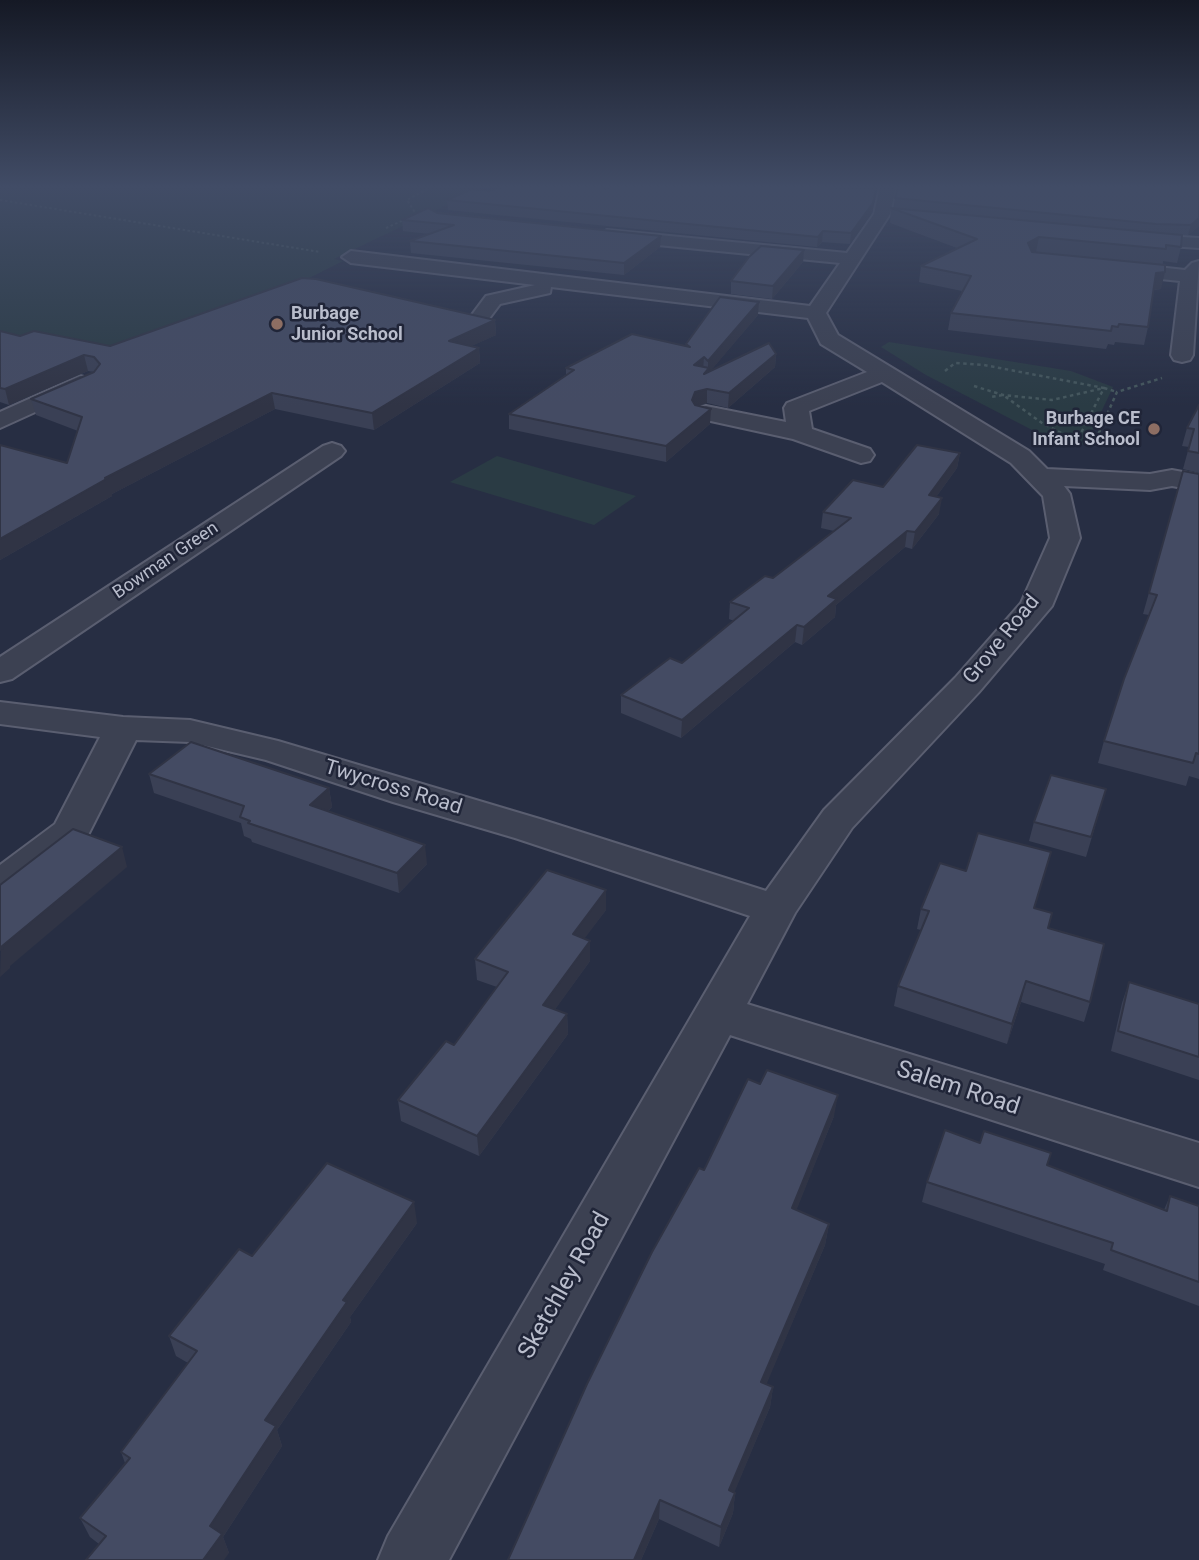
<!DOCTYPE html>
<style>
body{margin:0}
canvas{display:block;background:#272e43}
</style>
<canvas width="1199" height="1560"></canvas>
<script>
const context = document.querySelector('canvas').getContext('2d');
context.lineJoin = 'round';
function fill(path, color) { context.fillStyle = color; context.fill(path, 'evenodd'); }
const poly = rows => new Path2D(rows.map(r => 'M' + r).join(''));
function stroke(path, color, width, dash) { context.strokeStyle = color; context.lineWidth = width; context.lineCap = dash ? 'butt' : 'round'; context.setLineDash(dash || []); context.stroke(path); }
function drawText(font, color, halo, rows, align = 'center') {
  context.font = font + ' Roboto,sans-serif'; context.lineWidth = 5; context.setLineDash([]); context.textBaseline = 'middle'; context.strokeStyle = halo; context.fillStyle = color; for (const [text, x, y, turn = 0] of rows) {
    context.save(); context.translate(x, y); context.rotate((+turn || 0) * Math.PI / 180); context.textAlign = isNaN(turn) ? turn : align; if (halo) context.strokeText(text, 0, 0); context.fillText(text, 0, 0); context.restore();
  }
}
const green = poly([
 [0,187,484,187,334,259,343,261,305,280,89,357,0,333],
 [889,342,1071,371,1113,387,1086,444,1065,447,926,375,881,347],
 [497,456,636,496,594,525,450,482]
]);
const pathFar1 = poly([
 [0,200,320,252],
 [414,215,416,214,407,200,431,187],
 [386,228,406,219]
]);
const path = poly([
 [945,371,955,363,984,365,1104,388,1079,437,1069,437,1042,423,1003,395,991,397],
 [974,386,1003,395,1052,400,1104,388,1117,392],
 [1093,446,1117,392,1162,378]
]);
const minor = poly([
 [880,187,896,187,890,214,826,313,838,335,1029,451,1047,469,1150,474,1172,470,1199,475,1199,491,1172,486,1150,490,1064,486,1070,494,1080,538,1052,606,979,692,852,828,795,913,747,1004,1199,1143,1199,1187,730,1035,449,1560,378,1560,388,1536,750,916,515,838,393,802,266,760,190,742,136,740,85,841,15,896,0,900,0,865,55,824,100,737,0,724,0,702,123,717,190,720,278,741,543,820,766,891,824,810,955,678,1021,603,1050,538,1043,496,1011,463,882,382,809,411,812,429,870,449,874,455,870,461,861,463,793,439,697,418,694,413,697,408,706,406,786,422,784,408,787,403,867,372,821,344,808,318,551,287,550,293,500,304,485,324,478,326,471,324,468,320,486,296,535,285,351,263,342,257,351,251,810,306,840,263,607,240,598,235,607,230,847,253,874,214,880,187],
 [1131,234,1199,238,1199,248,1125,243,1122,239,1125,235,1131,234],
 [1199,261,1193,355,1190,360,1182,362,1174,360,1171,355,1180,281,1112,274,1103,268,1112,262,1185,270,1192,263,1199,261],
 [80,376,88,378,92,383,88,388,0,428,0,412,80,376],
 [332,443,341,446,345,451,341,456,12,679,0,682,0,657,323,446,332,443]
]);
const wall = poly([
 [605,189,876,189,872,213,850,244,822,242,817,247,448,210,447,200,489,191],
 [895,198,1199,226,1188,235,1182,235,1181,247,1177,263,1163,261,1161,289,1154,290,1148,327,1144,345,1115,342,1114,345,1108,344,1106,349,948,330,951,313,962,291,919,282,921,266,957,248,890,223,891,208,944,213,894,208],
 [437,213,661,236,660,247,624,275,411,253,410,241,430,234,403,231,402,220],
 [804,250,803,262,772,299,731,294,731,281],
 [758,315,710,371,776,354,775,367,728,408,707,403,699,406,710,424,666,462,509,429,509,414,566,376,566,368,686,346,686,344],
 [495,320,496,335,471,346,479,348,480,363,374,430,275,409,112,494,112,496,0,560,0,445,67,463,78,431,36,415,31,399,94,372,88,371,9,405,0,402,0,331,20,336,110,346],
 [1199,405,1199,473,1183,469,1189,447,1182,446,1187,428],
 [960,453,957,468,936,497,939,514,912,549,905,547,836,605,835,617,802,645,795,642,681,738,621,713,621,695,682,663,734,621,729,619,730,602,773,578,834,531,821,528,823,512,883,487],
 [1183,471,1199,474,1199,779,1189,776,1186,786,1098,763,1104,741,1149,615,1143,614],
 [149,774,329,788,332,807,328,811,427,864,399,893,252,842,251,839,244,836,241,823,154,793],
 [1106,789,1086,857,1029,841,1034,822],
 [1035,908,1048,928,1090,1002,1084,1022,1021,1002,1007,1044,894,1006,898,986,921,930,917,929,921,909],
 [606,910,584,938,590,941,590,961,555,1009,567,1014,568,1034,479,1156,401,1121,398,1100,454,1045,497,987,477,980,475,959],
 [1129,982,1199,1004,1199,1080,1111,1051,1122,1003],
 [834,1116,796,1210,829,1224,825,1245,766,1384,773,1387,770,1407,734,1492,735,1493,733,1513,719,1547,659,1519,641,1560,508,1560,704,1170],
 [980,1143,1164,1210,1170,1196,1199,1206,1199,1306,1103,1270,1105,1264,922,1202,927,1182],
 [417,1223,350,1317,351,1322,277,1430,282,1446,223,1537,229,1553,99,1544,90,1537,80,1518,125,1463,121,1452,188,1363,176,1356,169,1336,252,1256]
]);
const shadedWall = poly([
 [876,189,872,213,850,244,851,233],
 [1199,218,1199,226,1188,235,1191,225],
 [823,231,822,242,817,247,818,237],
 [661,236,660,247,624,275,624,263],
 [1039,237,1036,252,1026,259,1028,243],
 [804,250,803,262,772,299,773,286],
 [1165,272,1161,289,1152,290,1156,273],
 [759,302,758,315,709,373,704,374,708,370,708,361],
 [495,320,496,335,450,356,449,341],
 [479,348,480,363,374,430,372,413],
 [776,354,775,367,728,408,729,393],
 [84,355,88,371,9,405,5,389],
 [704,357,703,371,694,365],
 [707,389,707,403,695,407,692,400,695,392],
 [272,393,275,409,112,494,112,496,0,560,0,539,105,478],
 [711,409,710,424,666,462,666,446],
 [960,453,957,468,926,511,929,495],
 [942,498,939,514,912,549,915,532],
 [907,531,905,547,836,605,835,617,802,645,804,627,828,596],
 [797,625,795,642,681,738,682,720],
 [329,788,332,807,313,825,310,805],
 [425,845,427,864,399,893,397,873],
 [122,847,127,867,10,966,10,968,0,977,1,947],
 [606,890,606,910,573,954,573,934],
 [590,941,590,961,544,1025,543,1005],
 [1026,981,1021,1002,1007,1044,1012,1024],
 [567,1014,568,1034,479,1156,477,1136],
 [838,1095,834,1116,789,1229,792,1208],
 [414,1202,417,1223,350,1317,351,1322,277,1430,282,1446,223,1537,229,1553,224,1560,203,1560,210,1526,265,1420,343,1300],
 [829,1224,825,1245,759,1402,761,1382],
 [773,1387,770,1407,727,1510,729,1490],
 [735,1493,733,1513,719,1547,721,1527],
 [660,1500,659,1519,641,1560,634,1560]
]);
const building = poly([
 [501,187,601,187,605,189,609,187,830,187,876,189,873,203,851,233,823,231,818,237,447,200,472,189,489,191,501,187],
 [898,187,1199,187,1199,218,1191,225,1156,224,895,198,898,187],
 [428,208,437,213,661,236,624,263,410,241,454,225,402,220,428,208],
 [891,208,1182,235,1181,247,1166,245,1166,249,1039,237,1028,243,1032,252,1165,265,1165,272,1156,273,1148,327,1119,324,1118,327,1112,326,1111,331,951,313,971,276,921,266,977,239,891,208],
 [761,246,804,250,773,286,731,281,749,257,761,246],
 [302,278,316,279,495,320,449,341,479,348,372,413,272,393,105,478,108,478,0,539,0,445,67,463,82,417,31,399,94,372,100,364,94,357,84,355,5,389,0,388,0,331,20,336,34,331,110,346,302,278],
 [720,297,759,302,708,361,704,357,694,365,709,368,704,374,769,343,776,354,729,393,707,389,695,392,692,400,695,405,711,409,666,446,509,414,574,370,566,368,632,334,690,347,686,344,720,297],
 [1199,405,1199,453,1188,451,1194,429,1187,428,1199,405],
 [917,445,960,453,929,495,942,498,915,532,907,531,828,596,837,599,804,627,797,625,682,720,621,695,670,658,682,663,749,608,730,602,765,576,773,578,851,518,823,512,853,480,883,487,917,445],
 [1183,471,1199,474,1199,754,1196,753,1193,763,1104,741,1124,679,1157,595,1149,593,1183,471],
 [191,742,329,788,310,805,425,845,397,873,248,823,250,821,240,817,244,806,149,774,191,742],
 [1051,775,1106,789,1091,837,1034,822,1051,775],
 [73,829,122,847,1,947,3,948,0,950,0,885,73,829],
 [978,833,1051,852,1034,908,1052,913,1048,928,1104,944,1090,1002,1026,981,1012,1024,898,986,929,911,921,909,940,863,966,871,978,833],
 [547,870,606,890,573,934,590,941,543,1005,567,1014,477,1136,398,1100,446,1041,454,1045,508,972,475,959,547,870],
 [1129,982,1199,1004,1199,1057,1118,1031,1129,982],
 [767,1070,838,1095,792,1208,829,1224,761,1382,773,1387,729,1490,735,1493,721,1527,660,1500,634,1560,508,1560,587,1384,652,1252,699,1168,704,1170,748,1079,760,1084,767,1070],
 [945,1130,980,1143,984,1131,1051,1153,1047,1165,1167,1211,1170,1196,1199,1206,1199,1282,1111,1250,1113,1243,927,1182,945,1130],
 [327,1163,414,1202,343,1300,347,1302,265,1420,276,1426,210,1526,222,1534,203,1560,86,1560,106,1536,80,1518,130,1458,121,1452,197,1351,169,1336,239,1249,252,1256,327,1163]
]);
const markers = [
 [277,324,7,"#8d6e63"],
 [1154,429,7,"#8d6e63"]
];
const farPoinames = [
 ["Burbage",291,314],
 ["Junior School",291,335],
 ["Burbage CE",1140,419,"right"],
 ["Infant School",1140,440,"right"]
];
const farStreetnames = [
 ["Bowman Green",166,561,-34]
];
const streetNames = [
 ["Grove Road",1002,640,-51],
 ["Twycross Road",393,788,17]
];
const nearStreetnames = [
 ["Salem Road",958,1089,18],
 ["Sketchley Road",565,1286,-61]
];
fill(green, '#2a3b44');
stroke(minor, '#5a5e70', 4);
stroke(pathFar1, '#45575d', 2, [2.5, 2.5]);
stroke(path, '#45575d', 2.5, [3.5, 3.5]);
fill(minor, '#3c4152');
fill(wall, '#3a4055');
fill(shadedWall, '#303445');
fill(building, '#444b63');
stroke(building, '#303445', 2);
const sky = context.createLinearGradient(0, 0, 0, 406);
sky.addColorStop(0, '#151925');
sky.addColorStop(0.46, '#414c66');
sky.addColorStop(1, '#414c6600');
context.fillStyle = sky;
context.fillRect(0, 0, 1199, 406);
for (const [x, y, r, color] of markers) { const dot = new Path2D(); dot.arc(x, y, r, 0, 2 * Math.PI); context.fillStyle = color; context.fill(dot); stroke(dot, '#202538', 2.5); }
drawText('bold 18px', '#b9bdcc', '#202538', farPoinames, 'left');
drawText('18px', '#b9bdcc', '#202538', farStreetnames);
drawText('21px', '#b9bdcc', '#202538', streetNames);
drawText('24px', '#b9bdcc', '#202538', nearStreetnames);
</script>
